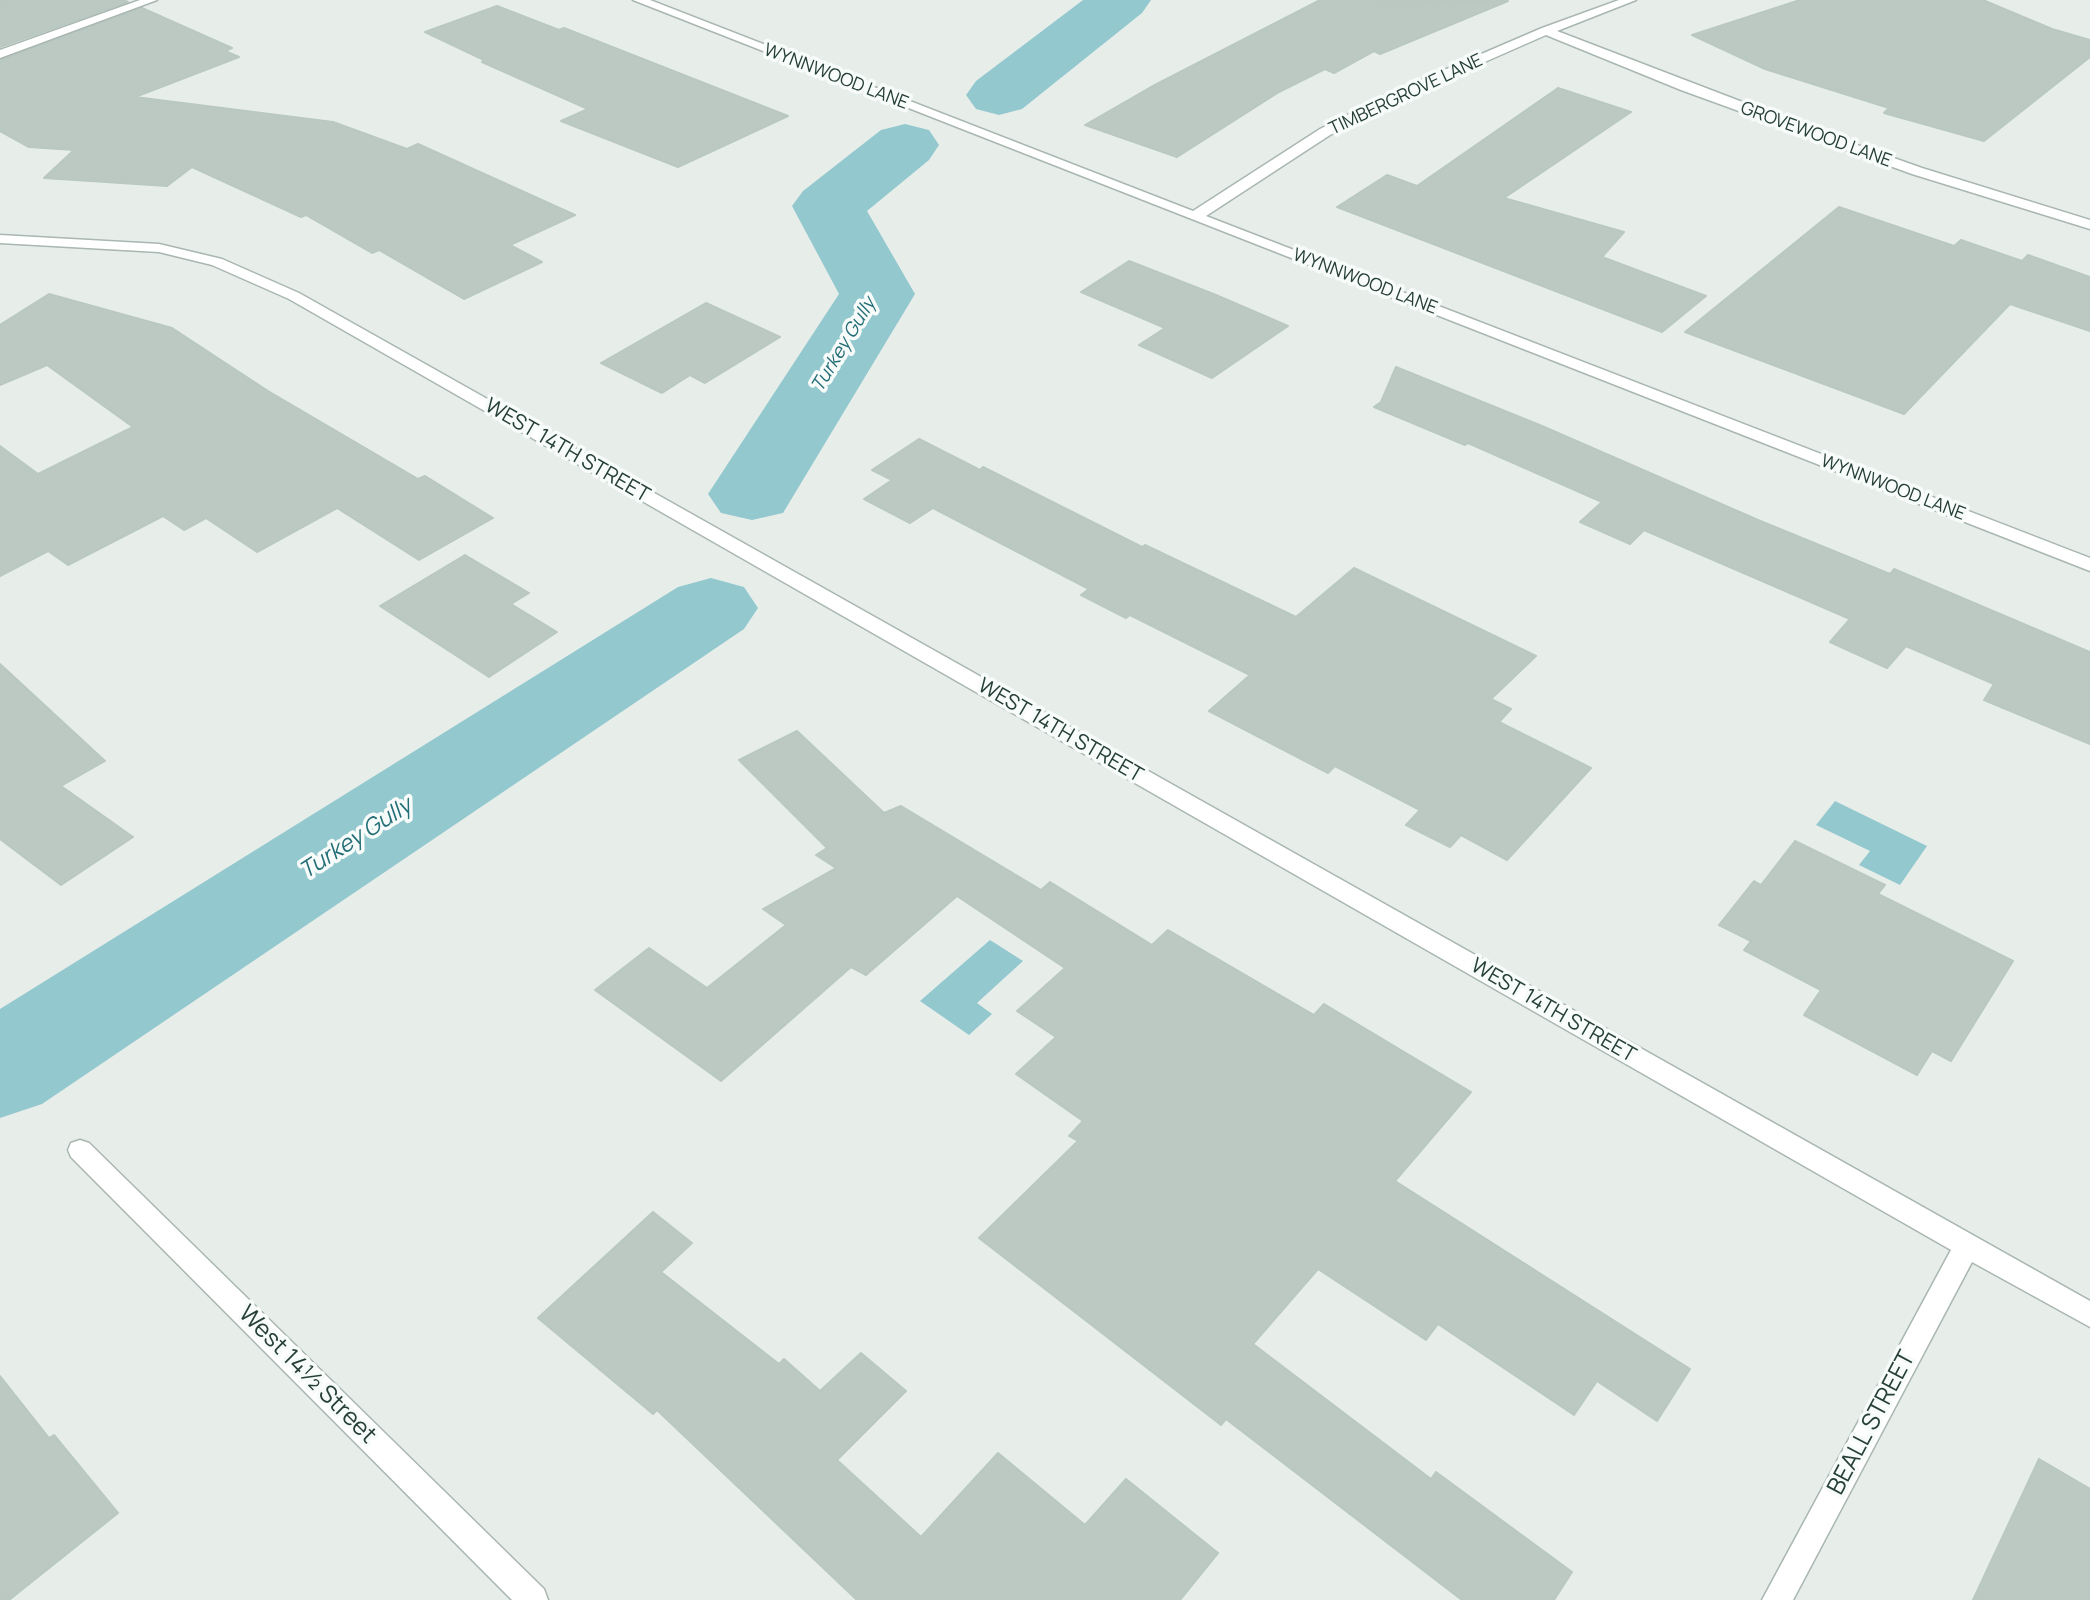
<!DOCTYPE html>
<meta charset="utf-8">
<style>
body{margin:0}
canvas{display:block;background:#e7eeea}
</style>
<canvas width="2090" height="1600"></canvas>
<script>
const context = document.querySelector('canvas').getContext('2d');
context.lineJoin = 'round';
function fill(path, color) { context.fillStyle = color; context.fill(path, 'evenodd'); }
const poly = rows => new Path2D(rows.map(r => 'M' + r).join(''));
function stroke(path, color, width, dash) { context.strokeStyle = color; context.lineWidth = width; context.lineCap = dash ? 'butt' : 'round'; context.setLineDash(dash || []); context.stroke(path); }
function drawText(font, color, halo, rows, align = 'center') {
  context.font = font + ' Manrope,sans-serif'; context.lineWidth = 7; context.setLineDash([]); context.textBaseline = 'middle'; context.strokeStyle = halo; context.fillStyle = color; for (const [text, x, y, turn = 0] of rows) {
    context.save(); context.translate(x, y); context.rotate((+turn || 0) * Math.PI / 180); context.textAlign = isNaN(turn) ? turn : align; if (halo) context.strokeText(text, 0, 0); context.fillText(text, 0, 0); context.restore();
  }
}
const water = poly([
 [1835,801,1927,846,1900,885,1859,865,1870,851,1816,825],
 [990,940,1023,961,977,1003,992,1014,969,1035,920,1001]
]);
const river = poly([
 [1083,0,1151,0,1142,13,1022,109,999,115,976,109,966,95,976,81,1083,0],
 [905,124,929,130,939,145,929,160,867,211,915,294,783,513,752,520,721,513,708,494,839,294,792,206,803,191,881,130,905,124],
 [711,578,744,587,758,608,744,629,42,1104,0,1118,0,1009,678,587,711,578]
]);
const building = poly([
 [0,0,124,0,128,2,0,47,0,0],
 [1320,0,1508,1,1380,54,1374,51,1334,73,1325,69,1279,92,1177,157,1085,125,1151,87,1320,0],
 [1800,0,1983,0,2052,29,2090,40,2090,57,1984,141,1884,113,1889,108,1765,69,1692,35,1800,0],
 [497,6,559,30,564,28,788,116,678,167,561,121,588,109,482,62,484,60,425,32,497,6],
 [142,8,232,48,225,51,239,57,135,97,333,122,407,149,418,144,575,215,510,245,542,262,464,299,379,250,372,253,306,215,301,217,192,167,167,186,44,178,74,150,29,147,0,131,0,60,142,8],
 [1558,88,1631,112,1504,198,1624,232,1602,257,1706,296,1662,332,1337,207,1387,175,1417,186,1558,88],
 [1839,207,1954,246,1961,240,2022,261,2028,255,2090,277,2090,331,2010,304,1904,414,1685,332,1839,207],
 [1129,261,1216,295,1288,326,1212,378,1139,345,1165,328,1081,292,1129,261],
 [49,294,172,328,268,391,418,479,425,476,493,518,419,560,337,508,257,552,206,518,184,530,163,516,68,565,48,551,0,576,0,446,38,474,133,427,47,365,0,385,0,325,49,294],
 [706,303,780,337,705,383,690,375,662,393,601,363,706,303],
 [1396,367,1542,426,1758,520,1890,574,1894,569,2090,652,2090,744,1984,700,1994,684,1906,646,1887,668,1830,642,1850,619,1644,530,1630,544,1580,522,1602,502,1468,443,1465,445,1374,407,1381,402,1396,367],
 [919,439,980,470,983,467,1142,547,1145,545,1296,617,1354,568,1536,656,1491,699,1511,709,1499,722,1591,768,1507,860,1461,835,1450,847,1406,825,1420,810,1335,766,1328,773,1209,711,1250,675,1130,615,1126,618,1081,595,1089,589,933,508,910,523,864,499,892,480,872,470,919,439],
 [465,555,529,593,511,604,557,632,489,677,380,606,465,555],
 [0,664,105,761,61,786,133,837,61,885,0,839,0,664],
 [797,731,884,813,901,806,1041,890,1050,882,1152,945,1168,930,1314,1015,1324,1004,1471,1092,1395,1181,1690,1369,1657,1421,1597,1381,1574,1415,1438,1324,1426,1340,1318,1269,1253,1344,1431,1479,1436,1472,1572,1572,1554,1600,1462,1600,1226,1419,1221,1425,979,1238,1078,1141,1069,1136,1083,1121,1016,1074,1056,1037,1017,1011,1065,968,957,896,866,975,851,967,721,1081,595,990,649,948,707,988,786,925,763,909,836,868,816,855,827,848,739,760,797,731],
 [1795,841,1885,885,1878,894,2013,961,1951,1061,1932,1051,1917,1075,1804,1015,1821,990,1744,950,1751,941,1719,925,1754,881,1761,885,1795,841],
 [653,1212,692,1243,661,1272,779,1364,784,1359,820,1391,861,1353,906,1391,837,1460,921,1537,998,1453,1085,1525,1126,1479,1218,1553,1180,1600,857,1600,657,1410,653,1414,538,1318,653,1212],
 [0,1376,49,1438,54,1435,118,1513,9,1600,0,1600,0,1376],
 [2039,1459,2090,1489,2090,1600,1973,1600,2039,1459]
]);
const street = poly([
 [140,0,157,0,0,58,0,50,140,0],
 [633,0,650,0,1193,211,1320,129,1386,95,1542,28,1619,0,1636,0,1557,31,1818,131,1922,168,2090,220,2090,229,1912,174,1681,90,1546,35,1396,101,1330,135,1206,216,2090,558,2090,571,633,0],
 [0,235,159,244,222,259,299,293,2090,1301,2090,1327,1972,1262,1793,1600,1762,1600,1951,1250,289,299,212,265,159,252,0,243,0,235],
 [80,1140,89,1143,544,1589,548,1600,512,1600,71,1157,68,1150,71,1143,80,1140]
]);
const farStreetnames = [
 ["WYNNWOOD LANE",836,77,21],
 ["TIMBERGROVE LANE",1406,95,-25],
 ["GROVEWOOD LANE",1816,135,20],
 ["WYNNWOOD LANE",1365,282,21],
 ["WYNNWOOD LANE",1893,488,21]
];
const farWaternames = [
 ["Turkey Gully",844,345,-59]
];
const streetNames = [
 ["WEST 14TH STREET",567,451,30],
 ["WEST 14TH STREET",1060,731,30],
 ["WEST 14TH STREET",1553,1011,30]
];
const waterNames = [
 ["Turkey Gully",356,839,-33]
];
const nearStreetnames = [
 ["West 14½ Street",307,1375,45],
 ["BEALL STREET",1872,1423,-62]
];
fill(water, '#93c8ce');
fill(river, '#93c8ce');
fill(building, '#bcc9c3');
stroke(building, '#b9c8c1', 2);
stroke(street, '#a9b6b1', 3);
fill(street, '#fff');
drawText('18px', '#263f38', '#f7fbf9', farStreetnames);
drawText('italic 19px', '#246e78', '#f7fbf9', farWaternames);
drawText('21px', '#263f38', '#f7fbf9', streetNames);
drawText('italic 23px', '#246e78', '#f7fbf9', waterNames);
drawText('24px', '#263f38', '#f7fbf9', nearStreetnames);
</script>
